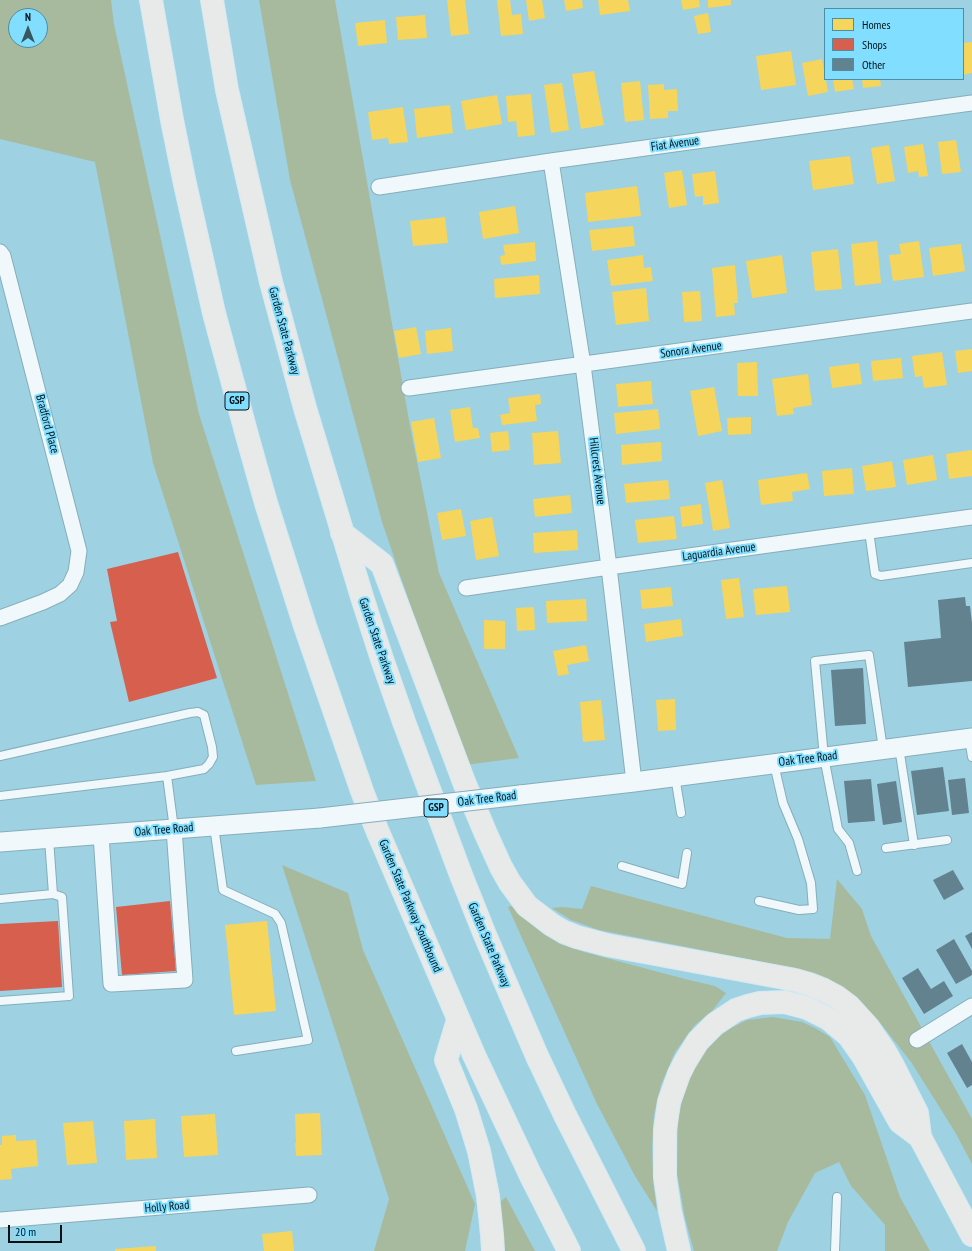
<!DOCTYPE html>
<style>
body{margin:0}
#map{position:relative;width:972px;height:1251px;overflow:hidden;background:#9ed1e2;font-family:"PT Sans Narrow",sans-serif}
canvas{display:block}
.legend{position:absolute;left:824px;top:8px;width:140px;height:72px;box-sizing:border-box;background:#82defe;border:1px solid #4e8da2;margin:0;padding:5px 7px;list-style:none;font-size:12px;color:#011319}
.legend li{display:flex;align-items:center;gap:8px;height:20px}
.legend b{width:20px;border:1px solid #4e8da2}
.north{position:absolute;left:8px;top:8px;width:40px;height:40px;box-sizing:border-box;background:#82defe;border:1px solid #4e8da2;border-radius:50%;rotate:0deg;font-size:11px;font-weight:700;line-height:16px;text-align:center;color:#011319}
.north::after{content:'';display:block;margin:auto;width:14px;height:18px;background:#38565f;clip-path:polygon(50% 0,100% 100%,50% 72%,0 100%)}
.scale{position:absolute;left:8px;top:1225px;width:54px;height:18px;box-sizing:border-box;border:2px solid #011319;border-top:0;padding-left:5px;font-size:12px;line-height:14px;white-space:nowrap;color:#011319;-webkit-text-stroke:3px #82defe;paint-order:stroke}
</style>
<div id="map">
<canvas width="972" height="1251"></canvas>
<ul class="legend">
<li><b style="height:11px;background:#f6d55c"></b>Homes</li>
<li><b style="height:11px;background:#d6604d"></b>Shops</li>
<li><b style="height:11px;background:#628290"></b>Other</li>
</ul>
<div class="north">N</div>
<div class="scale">20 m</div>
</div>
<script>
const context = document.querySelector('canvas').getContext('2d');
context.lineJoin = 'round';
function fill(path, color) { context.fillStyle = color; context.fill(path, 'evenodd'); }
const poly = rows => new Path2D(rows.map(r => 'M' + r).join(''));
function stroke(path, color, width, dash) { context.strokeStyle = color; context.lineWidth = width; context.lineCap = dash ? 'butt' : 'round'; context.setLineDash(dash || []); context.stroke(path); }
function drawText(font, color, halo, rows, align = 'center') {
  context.font = font + ' "PT Sans Narrow",sans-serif'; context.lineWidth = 4; context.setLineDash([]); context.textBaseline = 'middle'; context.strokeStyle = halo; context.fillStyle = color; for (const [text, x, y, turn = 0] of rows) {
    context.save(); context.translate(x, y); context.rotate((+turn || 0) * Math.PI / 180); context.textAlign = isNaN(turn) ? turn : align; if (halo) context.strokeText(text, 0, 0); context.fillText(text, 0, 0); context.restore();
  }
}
const green = poly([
 [0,0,111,0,114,24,199,414,316,781,256,785,153,463,95,162,0,139],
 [16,16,40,16,40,40,16,40],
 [259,0,335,0,410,426,439,573,519,758,465,765,382,522,290,180],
 [282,865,348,893,363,950,475,1204,465,1251,374,1251,389,1199],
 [837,879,862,909,871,936,972,1119,972,1164,955,1132,911,1062,878,1020,854,996,823,977,794,968,599,930,571,920,552,908,562,907,582,909,591,886,787,938,830,939],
 [511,906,542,933,560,944,584,952,685,979,715,986,726,993,712,1011,695,1025,675,1052,661,1085,654,1115,652,1148,653,1180,657,1211,635,1176,597,1104,508,907],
 [773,1017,802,1022,815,1028,830,1037,865,1095,900,1197,930,1251,885,1251,885,1225,851,1186,839,1162,815,1173,788,1222,777,1251,694,1251,685,1218,677,1173,678,1120,684,1091,691,1073,703,1054,719,1036,733,1027,747,1020],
 [506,1197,535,1251,501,1251,500,1202]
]);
const homes = poly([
 [447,0,465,0,469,34,451,36],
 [497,0,510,0,512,15,521,14,523,34,501,36],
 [526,0,542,0,545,18,529,21],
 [564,0,582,0,583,8,566,11],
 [598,0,628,0,630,11,600,15],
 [681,0,699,0,700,7,683,10],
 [708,0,731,0,731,5,708,8],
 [708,13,711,32,698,34,694,16],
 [425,15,427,38,398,40,396,17],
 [385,20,387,43,358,46,355,23],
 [972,42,972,73,963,75,963,43],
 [791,51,796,85,761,90,756,56],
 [822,59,828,92,808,96,802,63],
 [594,71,604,125,581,129,572,74],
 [833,79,852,79,854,89,835,92],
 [862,79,880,79,881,86,863,88],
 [640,81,644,120,625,122,621,83],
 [562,83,569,130,551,133,544,85],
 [664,84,664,90,677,89,678,111,668,111,668,118,650,119,648,85],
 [531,94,535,135,518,137,516,121,508,122,506,96],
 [497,95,502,124,466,130,461,101],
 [450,105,453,133,417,138,414,109],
 [403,107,408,142,389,144,388,138,372,140,368,112],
 [956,140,961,172,942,174,938,142],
 [923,144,928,176,919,177,918,171,908,173,904,147],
 [889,145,895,181,877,184,871,148],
 [850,156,854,184,813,190,809,161],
 [682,170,687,205,669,208,664,173],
 [715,171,719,203,703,205,703,196,695,197,692,174],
 [637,186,641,216,588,222,585,193],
 [515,206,519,233,483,239,479,212],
 [445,217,448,243,413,246,410,221],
 [633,226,635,246,592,251,589,230],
 [877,241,881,283,855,286,851,244],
 [919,241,924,277,893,281,889,255,901,254,899,244],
 [535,242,536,261,501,265,500,256,505,255,503,245],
 [961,244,965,271,933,276,929,248],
 [838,249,842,289,815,291,811,252],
 [643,255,644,268,651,267,653,281,611,286,607,260],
 [782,255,787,293,752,298,746,261],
 [735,265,738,303,734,303,735,315,716,317,712,268],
 [539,275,540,294,495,298,494,279],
 [646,288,649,321,616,325,612,292],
 [700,291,702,321,684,322,682,292],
 [416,327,421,354,399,358,394,331],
 [451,328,453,351,427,354,425,331],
 [972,349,972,371,958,373,955,351],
 [942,352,947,385,924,388,922,376,915,377,912,356],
 [901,358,903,378,873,381,871,361],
 [757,362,758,396,738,396,737,363],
 [859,363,862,384,832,388,829,367],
 [808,374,812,405,793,408,794,414,777,416,772,379],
 [651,381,653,404,618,407,616,384],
 [714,387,722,431,698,436,690,391],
 [540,394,541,404,535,405,537,421,502,425,500,415,510,413,508,398],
 [470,407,473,428,478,428,480,438,455,442,450,410],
 [658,409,660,429,616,434,614,413],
 [751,417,751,434,728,435,727,418],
 [434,418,441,458,418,462,411,422],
 [508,431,510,450,492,452,490,433],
 [558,431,561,463,534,465,532,433],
 [661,442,662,461,622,465,621,445],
 [972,450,972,476,949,479,946,454],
 [933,455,937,480,907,485,903,460],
 [892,461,896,487,866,491,862,466],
 [852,468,854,494,824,496,822,471],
 [807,473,810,489,792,492,793,501,761,505,758,480],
 [668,480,670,499,626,503,624,484],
 [722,480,730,528,713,531,705,483],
 [570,495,572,513,535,517,533,499],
 [701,504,703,524,682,527,680,507],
 [461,509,466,536,442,540,437,513],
 [674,516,677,539,638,543,635,520],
 [492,517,499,556,476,560,470,521],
 [577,530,578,550,534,553,533,533],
 [739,578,744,617,726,619,721,580],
 [787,586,790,612,756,615,753,589],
 [671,587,673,606,642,609,640,590],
 [586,599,587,621,547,623,546,601],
 [534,607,535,630,517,631,516,608],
 [681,619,683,636,646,642,644,624],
 [484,620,505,621,505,649,484,649],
 [586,645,589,661,567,665,569,674,558,676,553,651],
 [675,699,676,730,658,731,656,700],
 [601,700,605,740,583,742,580,702],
 [267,921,276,1011,234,1015,225,925],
 [320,1113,322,1155,296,1156,295,1143,296,1143,295,1114],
 [215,1114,218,1155,184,1157,181,1116],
 [155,1119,157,1158,126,1160,124,1121],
 [93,1121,97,1163,67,1165,63,1123],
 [16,1135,16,1141,36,1140,38,1166,11,1169,12,1179,0,1180,0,1145,2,1145,2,1136],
 [292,1231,294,1251,264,1251,262,1234],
 [156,1246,156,1251,115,1251,115,1249]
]);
const shops = poly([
 [178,552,217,678,129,702,110,622,117,621,107,569],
 [170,901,176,971,122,975,116,907],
 [58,921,62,987,0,991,0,924]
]);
const building = poly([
 [965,597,966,606,970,606,972,623,972,681,908,687,904,642,941,638,938,600],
 [863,668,866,724,835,726,831,670],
 [943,767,949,811,917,815,911,771],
 [965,778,969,813,952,815,948,780],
 [871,779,875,821,848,823,844,781],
 [896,781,902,822,883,825,877,784],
 [953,870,964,889,944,900,933,880],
 [972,932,972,949,965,936],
 [954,939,972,971,972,975,956,984,936,950],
 [918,968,931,989,944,981,953,996,924,1014,902,978],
 [962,1044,972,1062,972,1085,967,1088,947,1053]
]);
const service = poly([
 [869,531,875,574,881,576,972,563],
 [969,738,972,757],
 [899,747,914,845],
 [0,756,190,713,198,712,204,715,212,747,213,757,209,764,204,769,167,776,0,796],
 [167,776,174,829],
 [675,776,681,813],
 [214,826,223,890,275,914,281,923,308,1040,236,1051],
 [886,848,947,840],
 [622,866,682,884,687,853],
 [857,871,849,843,838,829,824,757,815,661,869,655,883,749],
 [0,899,53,894],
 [759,901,799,910,813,909,811,883,798,839,783,803,774,764],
 [0,1001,69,996,62,897,53,894,49,839],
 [835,1251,837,1197]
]);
const minor = poly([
 [551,161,583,365,609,567,634,782],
 [379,187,551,161,972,103],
 [0,252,3,256,79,551,76,572,70,585,60,594,43,602,0,618],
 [409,388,972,311],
 [466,588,609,567,972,517],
 [101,835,111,984,185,980,174,829],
 [917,1040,972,1006],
 [0,1220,309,1195]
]);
const tertiary = poly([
 [520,795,634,782,972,738],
 [0,842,320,818]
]);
const motorway = poly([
 [151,0,172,120,185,184,214,313,248,439,266,503,305,626,362,791,377,830,474,1055,530,1174,569,1251],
 [212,0,227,90,271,282,305,408,362,597,382,659,404,722,461,875,485,935,537,1056,565,1115,634,1251],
 [342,533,382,564,464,782,486,834,501,867,510,883,527,906,552,925,564,932,577,937,607,945,795,980,809,984,824,990,837,997,849,1006,868,1027,884,1050,892,1064,917,1113,920,1137,972,1235],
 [458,1020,446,1060,466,1109,479,1151,488,1196,492,1235,493,1251],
 [679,1251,670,1211,665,1177,665,1130,669,1102,679,1074,685,1062,698,1041,715,1024,736,1010,748,1006,760,1003,784,1002,807,1008,829,1019,849,1036,863,1056,900,1122,920,1137]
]);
const tertiaryBridge = poly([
 [320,818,520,795]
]);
const shields = [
 [237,401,24],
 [436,808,24]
];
const shieldNames = [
 ["GSP",237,401],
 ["GSP",436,808]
];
const streetNames = [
 ["Fiat Avenue",675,144,-8],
 ["Garden State Parkway",284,331,75],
 ["Sonora Avenue",691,350,-8],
 ["Bradford Place",47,424,75],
 ["Hillcrest Avenue",597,471,83],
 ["Laguardia Avenue",719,552,-8],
 ["Garden State Parkway",377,641,71],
 ["Oak Tree Road",808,759,-7],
 ["Oak Tree Road",487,799,-7],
 ["Oak Tree Road",164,830,-5],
 ["Garden State Parkway Southbound",410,906,67],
 ["Garden State Parkway",489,945,67],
 ["Holly Road",167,1207,-5]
];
fill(green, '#a8ba9e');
fill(homes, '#f6d55c');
fill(shops, '#d6604d');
fill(building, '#628290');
stroke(service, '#85aeba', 10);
stroke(minor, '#85aeba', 17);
stroke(tertiary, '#85aeba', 21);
stroke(motorway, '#d3eaf2', 24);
stroke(service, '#f0f8fb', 8);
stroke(minor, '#f0f8fb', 15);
stroke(tertiary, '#f0f8fb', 19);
stroke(motorway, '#e8e9e9', 22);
stroke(tertiaryBridge, '#85aeba', 21, []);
stroke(tertiaryBridge, '#f0f8fb', 19);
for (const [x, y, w] of shields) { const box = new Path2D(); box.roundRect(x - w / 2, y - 9, w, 18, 3); context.fillStyle = '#82defe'; context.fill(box); stroke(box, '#011319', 1); }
drawText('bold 11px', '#011319', null, shieldNames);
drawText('12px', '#011319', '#82defe', streetNames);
</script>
